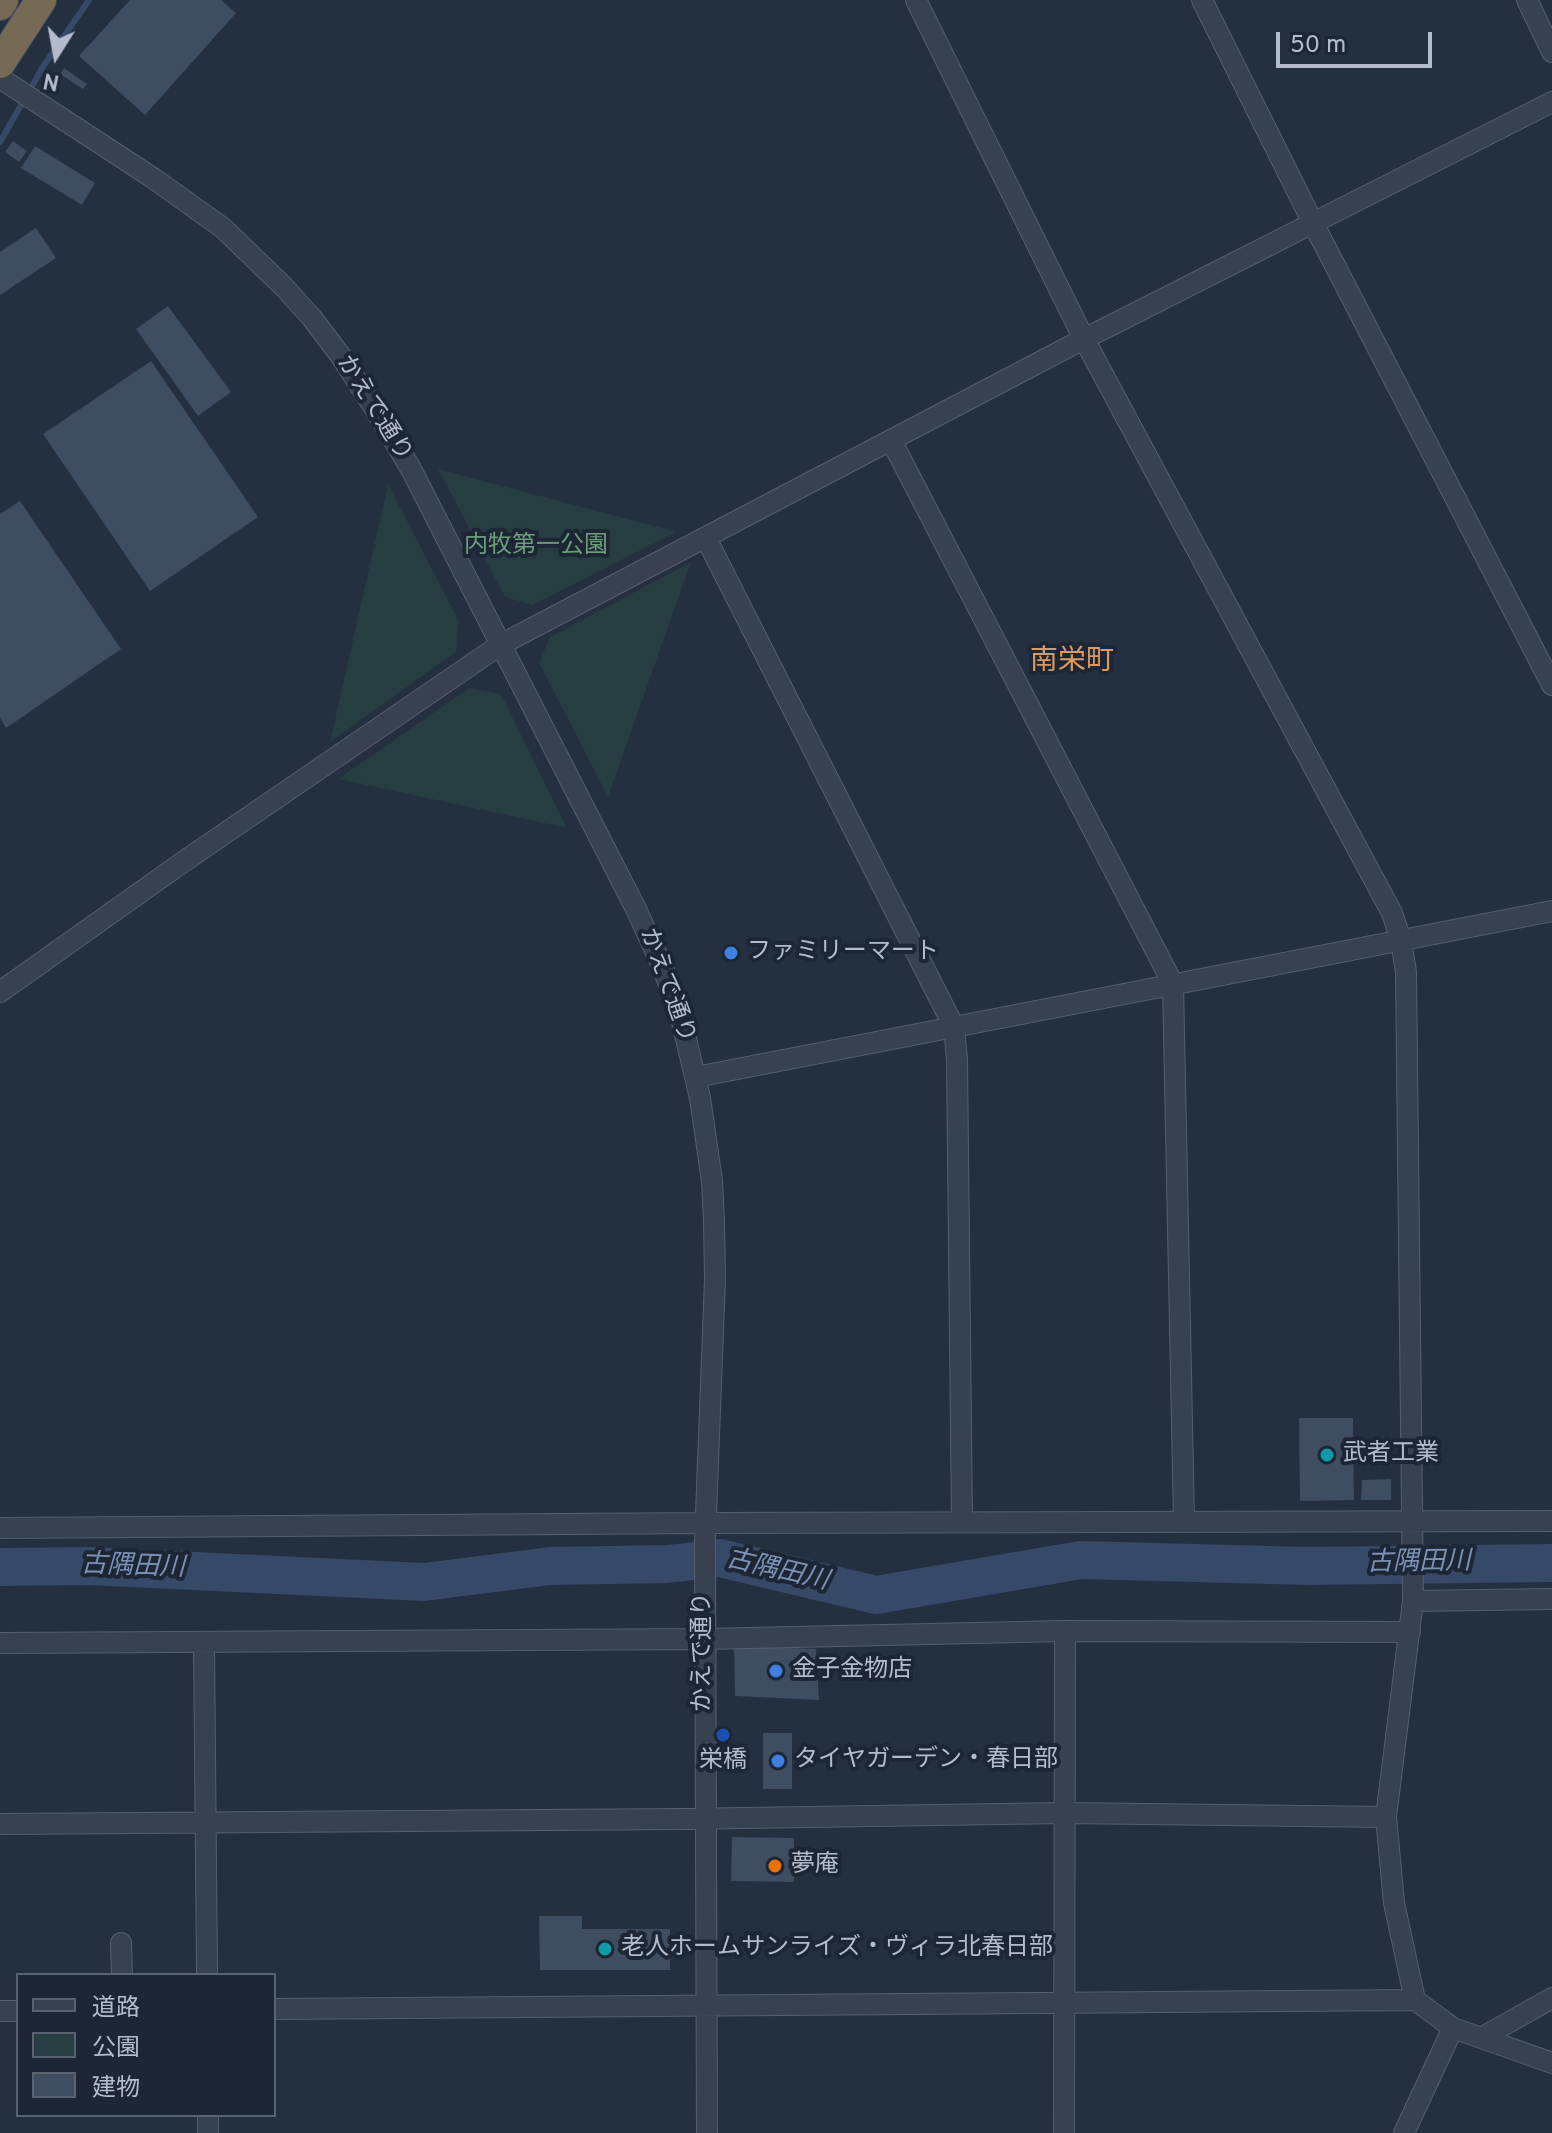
<!DOCTYPE html>
<meta charset="utf-8">
<style>
body{margin:0}
#map{position:relative;width:1552px;height:2133px;overflow:hidden;background:#242f40;font-family:Overpass,"Noto Sans JP",sans-serif}
canvas{display:block}
.legend{position:absolute;left:16px;top:1973px;width:260px;height:144px;box-sizing:border-box;background:#1d2635;border:2px solid #596271;margin:0;padding:10px 14px;list-style:none;font-size:24px;color:#b4bccb}
.legend li{display:flex;align-items:center;gap:16px;height:40px}
.legend b{width:40px;border:2px solid #596271}
.north{position:absolute;left:16px;top:16px;width:80px;height:80px;-webkit-text-stroke:6px #1d2635;paint-order:stroke;rotate:191deg;font-size:22px;font-weight:700;line-height:32px;text-align:center;color:#b4bccb}
.north::after{content:'';display:block;margin:auto;width:28px;height:36px;background:#b4bccb;clip-path:polygon(50% 0,100% 100%,50% 72%,0 100%)}
.scale{position:absolute;left:1276px;top:32px;width:156px;height:36px;box-sizing:border-box;border:4px solid #b4bccb;border-top:0;padding-left:10px;font-size:24px;line-height:28px;white-space:nowrap;color:#b4bccb;-webkit-text-stroke:6px #1d2635;paint-order:stroke}
</style>
<div id="map">
<canvas width="1552" height="2133"></canvas>
<ul class="legend">
<li><b style="height:10px;background:#384150"></b>道路</li>
<li><b style="height:22px;background:#263d41"></b>公園</li>
<li><b style="height:22px;background:#3f4d60"></b>建物</li>
</ul>
<div class="north">N</div>
<div class="scale">50 m</div>
</div>
<script>
const context = document.querySelector('canvas').getContext('2d');
context.lineJoin = 'round';
function fill(path, color) { context.fillStyle = color; context.fill(path, 'evenodd'); }
const poly = rows => new Path2D(rows.map(r => 'M' + r).join(''));
function stroke(path, color, width, dash) { context.strokeStyle = color; context.lineWidth = width; context.lineCap = dash ? 'butt' : 'round'; context.setLineDash(dash || []); context.stroke(path); }
function drawText(font, color, halo, rows, align = 'center') {
  context.font = font + ' Overpass,"Noto Sans JP",sans-serif'; context.lineWidth = 8; context.setLineDash([]); context.textBaseline = 'middle'; context.strokeStyle = halo; context.fillStyle = color; for (const [text, x, y, turn = 0] of rows) {
    context.save(); context.translate(x, y); context.rotate((+turn || 0) * Math.PI / 180); context.textAlign = isNaN(turn) ? turn : align; if (halo) context.strokeText(text, 0, 0); context.fillText(text, 0, 0); context.restore();
  }
}
const green = poly([
 [438,469,677,532,532,605,505,597],
 [388,484,459,621,456,652,330,742],
 [691,562,608,797,539,663,550,637],
 [469,688,501,694,567,828,338,779]
]);
const stream = poly([
 [0,142,44,65,89,0]
]);
const river = poly([
 [0,1567,90,1566,424,1582,550,1566,668,1564,720,1558,876,1595,1081,1560,1308,1566,1552,1563]
]);
const building = poly([
 [130,0,221,0,236,13,145,115,79,56],
 [64,68,87,84,83,89,60,74],
 [13,141,27,151,19,162,5,152],
 [35,146,95,183,82,205,21,168],
 [36,228,56,258,0,295,0,252],
 [168,306,231,392,198,416,136,329],
 [151,361,258,517,150,591,43,434],
 [20,501,121,649,6,728,0,718,0,514],
 [1299,1418,1353,1418,1354,1500,1300,1501],
 [1391,1479,1391,1500,1361,1500,1362,1480],
 [734,1646,816,1649,819,1700,735,1696],
 [763,1733,792,1733,792,1789,763,1789],
 [732,1837,794,1838,794,1882,731,1881],
 [539,1916,582,1916,582,1929,670,1929,670,1970,540,1970]
]);
const minor = poly([
 [916,0,1084,339,1392,913,1401,940,1406,972,1413,1601,1386,1817,1394,1903,1415,2000],
 [1202,0,1313,223,1552,685],
 [1527,0,1552,52],
 [0,78,153,178,223,228,284,287,312,318,340,355,375,409,411,469,636,909,663,968,682,1022,700,1098,712,1181,714,1222,715,1279,705,1540,707,2133],
 [891,440,1173,984,1184,1521],
 [706,538,954,1027,957,1060,962,1522],
 [0,992,183,862,500,645,1076,343,1552,102],
 [696,1077,1552,911],
 [0,1528,705,1523,1552,1521],
 [1413,1601,1552,1599],
 [204,1642,207,1975],
 [0,1643,704,1639,1065,1631,1410,1632],
 [0,1824,680,1819,1065,1813,1386,1817],
 [121,1943,122,1975],
 [274,2009,1415,2000,1453,2028,1552,2063],
 [0,2011,18,2011],
 [1481,2038,1552,1998],
 [208,2115,208,2133],
 [1064,2133,1065,1631],
 [1404,2133,1453,2028]
]);
const highway = poly([
 [0,5,3,0],
 [0,63,41,0]
]);
const markers = [
 [731,953,8,"#3f7fe0"],
 [1327,1455,8,"#0f9aa8"],
 [776,1671,8,"#3f7fe0"],
 [723,1735,8,"#1a4fb4"],
 [778,1761,8,"#3f7fe0"],
 [775,1866,8,"#e8710a"],
 [605,1949,8,"#0f9aa8"]
];
const streetNames = [
 ["かえで通り",373,409,58],
 ["かえで通り",666,986,70],
 ["かえで通り",704,1652,-90]
];
const parkNames = [
 ["内牧第一公園",536,547]
];
const poiNames = [
 ["ファミリーマート",747,953],
 ["武者工業",1343,1455],
 ["金子金物店",792,1671],
 ["タイヤガーデン・春日部",794,1761],
 ["栄橋",723,1762,"center"],
 ["夢庵",791,1866],
 ["老人ホームサンライズ・ヴィラ北春日部",621,1949]
];
const waterNames = [
 ["古隅田川",1419,1564,-1],
 ["古隅田川",133,1568,2],
 ["古隅田川",777,1572,13]
];
const quarterNames = [
 ["南栄町",1072,663]
];
fill(green, '#263d41');
stroke(stream, '#374968', 6);
stroke(river, '#374968', 38);
fill(building, '#3f4d60');
stroke(minor, '#565f6e', 22);
stroke(highway, '#434c5b', 32);
stroke(minor, '#384150', 20);
stroke(highway, '#776a54', 30);
for (const [x, y, r, color] of markers) { const dot = new Path2D(); dot.arc(x, y, r, 0, 2 * Math.PI); context.fillStyle = color; context.fill(dot); stroke(dot, '#1d2635', 3); }
drawText('24px', '#b4bccb', '#1d2635', streetNames);
drawText('24px', '#6a9d78', '#1d2635', parkNames);
drawText('24px', '#b4bccb', '#1d2635', poiNames, 'left');
drawText('italic 26px', '#7b91b3', '#1d2635', waterNames);
drawText('28px', '#da9a60', '#1d2635', quarterNames);
</script>
